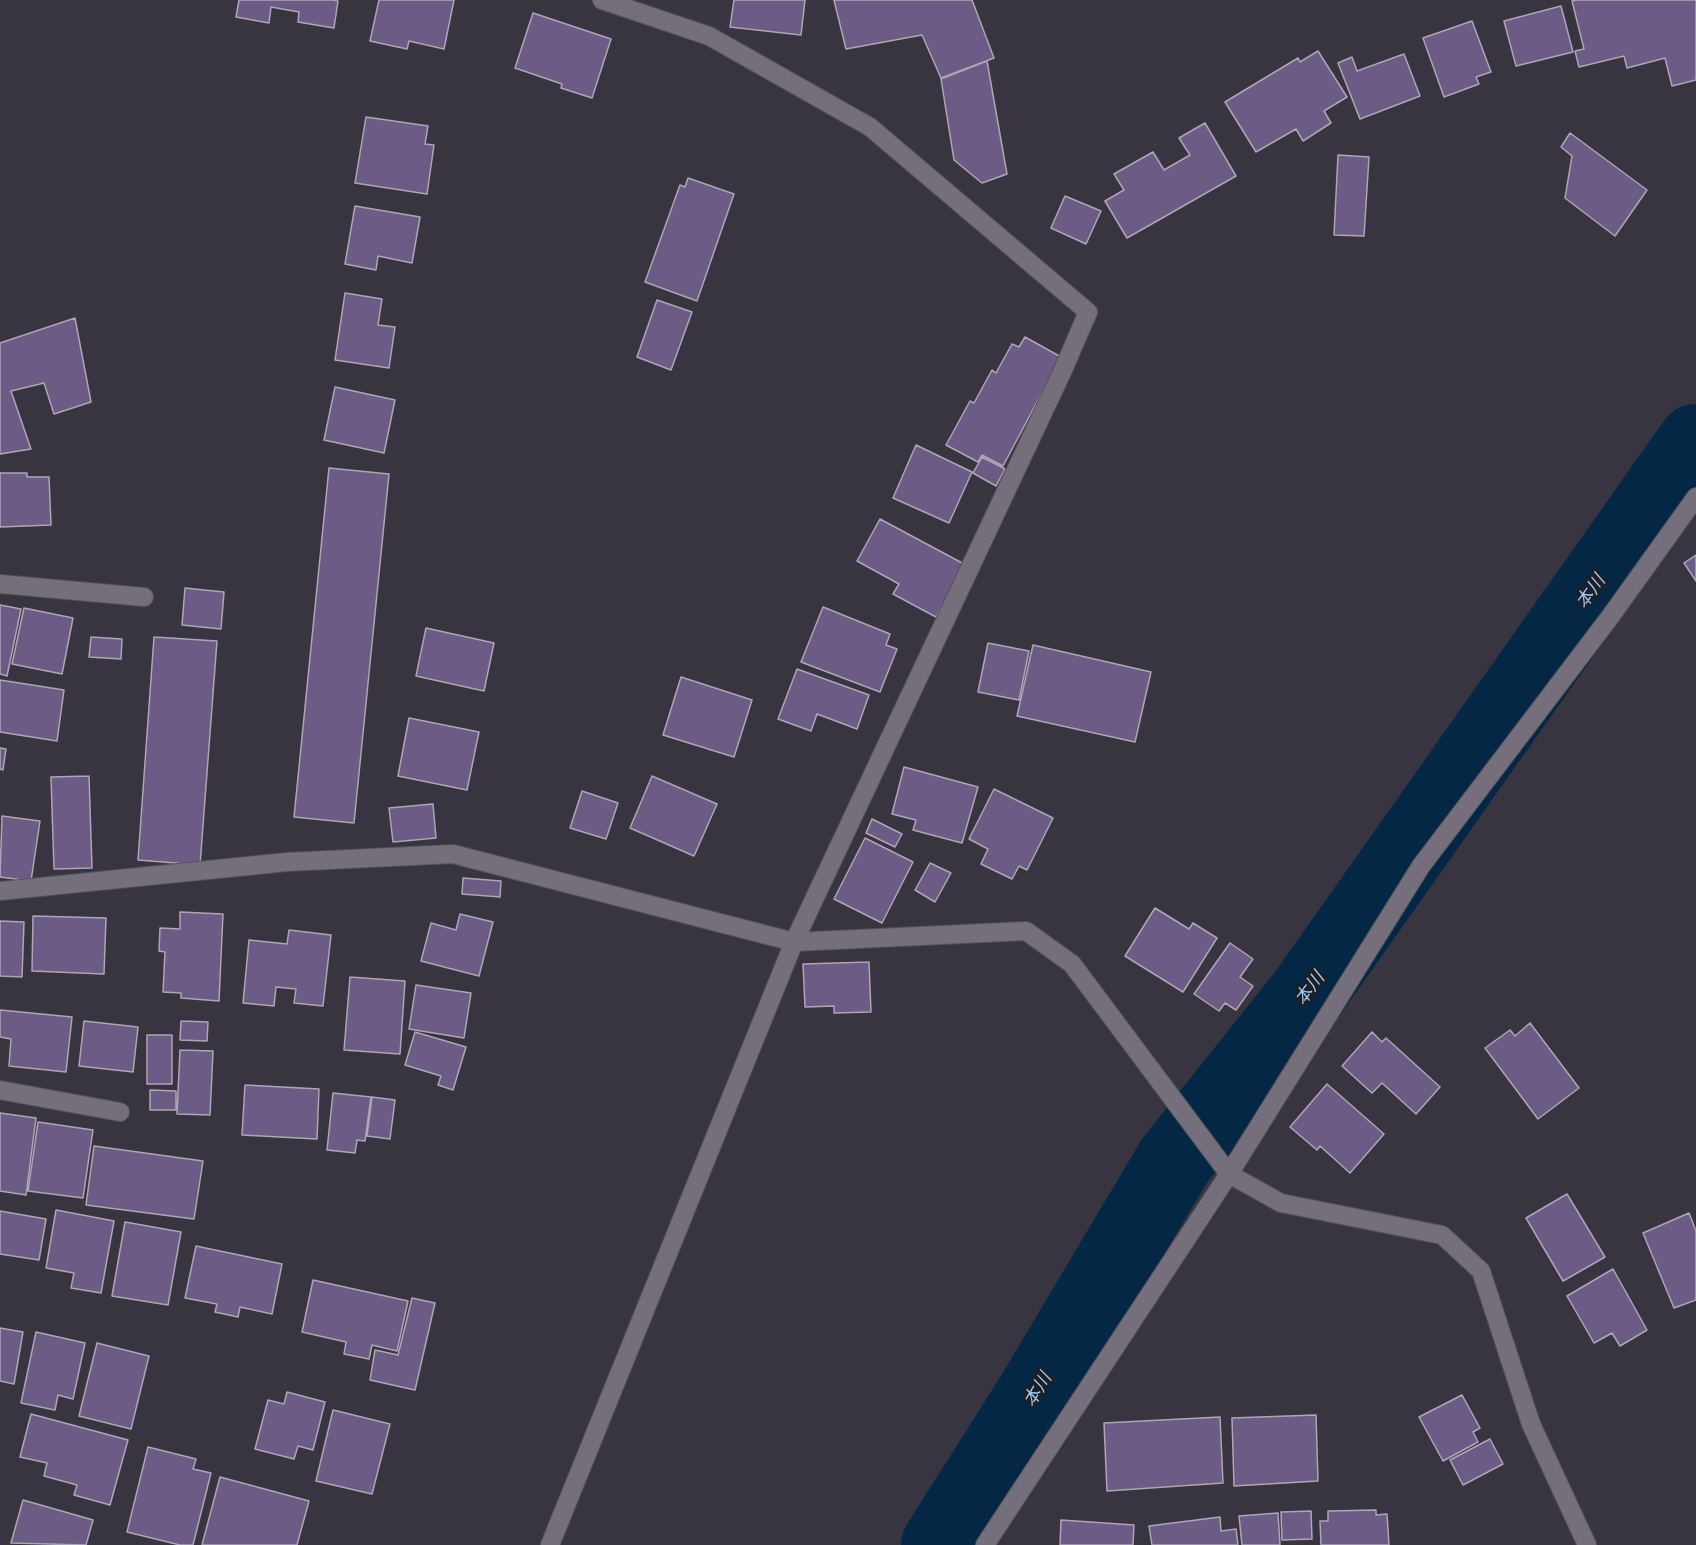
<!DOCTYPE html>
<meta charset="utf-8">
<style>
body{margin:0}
canvas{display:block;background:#393540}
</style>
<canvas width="1696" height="1545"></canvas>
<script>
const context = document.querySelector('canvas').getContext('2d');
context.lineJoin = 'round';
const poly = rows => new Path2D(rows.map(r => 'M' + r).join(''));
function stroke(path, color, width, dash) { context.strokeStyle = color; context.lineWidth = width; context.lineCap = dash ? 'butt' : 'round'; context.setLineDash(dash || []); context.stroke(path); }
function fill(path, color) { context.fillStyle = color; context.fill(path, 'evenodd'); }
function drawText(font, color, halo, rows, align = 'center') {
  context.font = font + ' "Open Sans","Noto Sans JP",sans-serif'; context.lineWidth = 5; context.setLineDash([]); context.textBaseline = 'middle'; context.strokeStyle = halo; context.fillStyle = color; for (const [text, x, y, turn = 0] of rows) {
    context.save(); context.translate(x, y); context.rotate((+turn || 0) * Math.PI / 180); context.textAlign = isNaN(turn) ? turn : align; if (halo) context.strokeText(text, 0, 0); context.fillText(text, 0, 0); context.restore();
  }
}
const river = poly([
 [940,1545,1032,1400,1175,1160,1308,993,1696,443]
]);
const building = poly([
 [239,0,332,0,338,1,334,28,298,22,299,12,271,7,269,23,236,17,239,0],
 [379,0,454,0,444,49,409,41,407,49,370,41,379,0],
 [734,0,805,0,801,35,730,27,734,0],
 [834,0,972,0,994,58,941,78,922,35,846,49,834,0],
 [1576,0,1696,0,1696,80,1672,86,1665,58,1627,68,1624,56,1579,67,1575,51,1584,49,1572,1,1576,0],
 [1561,6,1573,52,1516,66,1504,21,1561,6],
 [533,13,611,39,592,98,561,88,562,84,515,68,533,13],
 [1472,21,1491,72,1476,77,1479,84,1444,97,1423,38,1472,21],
 [1318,51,1347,97,1324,111,1331,123,1303,141,1296,129,1256,152,1225,102,1298,58,1300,62,1318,51],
 [1404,54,1420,96,1360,119,1338,63,1352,57,1357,71,1404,54],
 [987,61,1007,174,982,183,954,160,941,79,987,61],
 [366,117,428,126,425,144,434,145,427,194,355,183,366,117],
 [1205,123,1236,176,1127,238,1105,201,1124,190,1114,174,1153,152,1164,170,1190,155,1179,138,1205,123],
 [1570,133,1647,190,1615,236,1565,198,1572,156,1561,147,1570,133],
 [1338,155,1369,157,1364,236,1334,235,1338,155],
 [688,178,734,194,697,301,645,282,680,185,685,187,688,178],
 [1065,196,1101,211,1086,244,1051,228,1065,196],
 [355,206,420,217,412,263,378,256,376,270,345,264,355,206],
 [345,293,382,299,378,325,395,327,389,368,335,360,345,293],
 [657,300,692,312,671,370,637,357,657,300],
 [75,318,91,402,54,414,44,383,11,391,31,449,0,454,0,343,75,318],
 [1025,337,1061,357,1003,466,982,455,978,462,946,445,970,401,974,403,992,370,996,373,1012,344,1019,347,1025,337],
 [335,387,395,400,384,453,324,440,335,387],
 [916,445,972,472,949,523,893,498,916,445],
 [982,457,1005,469,996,486,973,473,982,457],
 [329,468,389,474,354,823,294,817,329,468],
 [0,473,27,473,27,477,49,477,51,525,0,527,0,473],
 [880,519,964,564,936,617,893,594,899,584,857,561,880,519],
 [1696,555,1696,581,1684,563,1696,555],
 [185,588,224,592,221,629,182,625,185,588],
 [0,605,21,609,7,676,0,674,0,605],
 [823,607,890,634,886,645,897,649,880,692,801,662,823,607],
 [24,608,73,618,62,674,12,664,24,608],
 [426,628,494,643,484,691,416,676,426,628],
 [91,637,122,639,121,659,89,657,91,637],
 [154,637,217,641,200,865,138,860,154,637],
 [988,643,1029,651,1019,700,978,692,988,643],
 [1033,645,1151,672,1135,742,1017,716,1033,645],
 [797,669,869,695,857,729,817,714,811,731,778,719,797,669],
 [681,677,752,700,734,757,663,735,681,677],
 [0,680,64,690,57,741,0,732,0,680],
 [409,718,479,732,467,790,398,776,409,718],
 [0,748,6,749,3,770,0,769,0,748],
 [904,767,978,787,962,843,913,830,916,820,892,814,904,767],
 [89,776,92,868,54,869,51,777,89,776],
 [652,776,717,804,694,856,630,828,652,776],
 [994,789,1053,818,1027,870,1019,866,1012,879,981,864,988,849,969,839,994,789],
 [582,791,618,803,606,839,570,828,582,791],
 [433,804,436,838,393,842,389,808,433,804],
 [2,816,40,821,31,881,0,877,2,816],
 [872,819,902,834,895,847,866,833,872,819],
 [865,838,913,862,882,923,834,899,865,838],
 [930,863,951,873,935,902,915,890,930,863],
 [463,878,501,881,500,897,462,894,463,878],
 [1155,908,1189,929,1193,923,1217,938,1183,992,1125,956,1155,908],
 [180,912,223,914,219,1001,181,998,181,993,163,992,165,952,159,951,160,928,180,929,180,912],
 [460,914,493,922,479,976,421,961,431,923,456,930,460,914],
 [33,916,106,918,104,974,32,971,33,916],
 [0,921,24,922,22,977,0,976,0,921],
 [289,930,331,935,323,1006,294,1003,296,989,276,987,274,1006,243,1003,249,940,287,944,289,930],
 [1230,943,1253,959,1240,977,1253,986,1236,1010,1225,1003,1219,1011,1194,994,1230,943],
 [869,962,871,1012,834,1013,834,1006,805,1007,803,964,869,962],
 [350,977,405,981,400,1054,344,1050,350,977],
 [416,985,471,993,464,1038,409,1029,416,985],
 [0,1010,72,1017,66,1072,9,1066,11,1039,0,1037,0,1010],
 [84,1021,138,1027,133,1072,79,1066,84,1021],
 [181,1021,208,1022,207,1041,180,1040,181,1021],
 [1530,1023,1579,1088,1538,1119,1485,1048,1510,1030,1515,1036,1530,1023],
 [415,1032,466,1047,453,1090,438,1085,441,1076,405,1065,415,1032],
 [1372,1032,1382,1042,1386,1038,1440,1087,1416,1114,1382,1083,1372,1093,1342,1066,1372,1032],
 [147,1035,172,1035,172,1084,147,1084,147,1035],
 [180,1050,213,1051,210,1115,177,1114,180,1050],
 [1327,1084,1384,1134,1350,1173,1320,1146,1317,1150,1290,1127,1327,1084],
 [245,1085,319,1089,317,1139,242,1135,245,1085],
 [150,1090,176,1091,176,1110,150,1110,150,1090],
 [333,1093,371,1097,365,1141,357,1140,355,1153,327,1150,333,1093],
 [372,1097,395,1100,390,1139,367,1136,372,1097],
 [0,1113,36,1118,26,1195,0,1191,0,1113],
 [38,1122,93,1130,83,1198,28,1191,38,1122],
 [94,1146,203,1161,194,1219,86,1205,94,1146],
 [1567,1194,1605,1257,1563,1281,1526,1218,1567,1194],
 [56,1210,114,1221,101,1293,71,1288,74,1273,46,1268,56,1210],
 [0,1211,46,1219,39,1260,0,1254,0,1211],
 [1689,1213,1696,1231,1696,1300,1674,1308,1643,1233,1689,1213],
 [125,1222,181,1232,168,1305,112,1296,125,1222],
 [196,1246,282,1264,272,1314,240,1307,238,1317,215,1312,217,1304,185,1298,196,1246],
 [1613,1269,1647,1330,1620,1346,1612,1333,1594,1343,1567,1296,1613,1269],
 [313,1280,408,1301,397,1351,372,1345,369,1359,344,1354,346,1342,302,1332,313,1280],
 [412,1298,435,1303,415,1390,370,1380,375,1350,398,1355,412,1298],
 [0,1328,23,1332,14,1384,0,1381,0,1328],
 [36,1332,85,1343,73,1399,58,1395,55,1410,21,1403,36,1332],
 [97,1343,149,1356,131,1429,79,1416,97,1343],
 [287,1392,325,1402,313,1450,298,1446,294,1459,255,1449,268,1400,284,1404,287,1392],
 [1462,1395,1480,1428,1473,1432,1478,1442,1443,1461,1419,1417,1462,1395],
 [333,1410,390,1424,372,1494,316,1481,333,1410],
 [31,1414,128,1440,110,1505,74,1495,77,1485,44,1476,47,1463,20,1457,31,1414],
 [1316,1415,1318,1481,1234,1486,1232,1418,1316,1415],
 [1220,1417,1223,1483,1107,1491,1104,1423,1220,1417],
 [1490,1439,1503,1464,1463,1485,1450,1460,1490,1439],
 [148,1447,196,1459,193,1469,211,1473,193,1545,180,1545,127,1532,148,1447],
 [220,1477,309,1501,297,1545,202,1545,220,1477],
 [23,1500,93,1520,86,1545,11,1543,23,1500],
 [1376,1510,1376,1515,1387,1514,1389,1545,1321,1545,1320,1521,1328,1521,1328,1511,1376,1510],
 [1311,1511,1312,1539,1282,1540,1281,1512,1311,1511],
 [1278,1513,1280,1545,1242,1545,1239,1516,1278,1513],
 [1220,1517,1221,1531,1236,1529,1238,1545,1152,1545,1149,1526,1220,1517],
 [1061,1520,1134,1525,1133,1545,1060,1545,1061,1520]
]);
const lane = poly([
 [0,584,144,597],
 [0,1090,120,1112],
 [550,1545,794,942]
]);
const street = poly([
 [602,0,709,36,870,127,1088,312,1063,370,794,942],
 [0,891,287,862,453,854,794,942,1026,931,1072,964,1229,1174,1281,1203,1442,1235,1481,1271,1531,1424,1587,1545],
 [985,1545,1229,1174,1421,866,1610,617,1696,497]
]);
const waterNames = [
 ["本川",1591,592,-55],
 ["本川",1310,989,-53],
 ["本川",1038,1390,-59]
];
stroke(river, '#032745', 78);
fill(building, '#6c5b85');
stroke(building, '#aca7b5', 1.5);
stroke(lane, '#55525b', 20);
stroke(street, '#55525b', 20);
stroke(lane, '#746f7b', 18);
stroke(street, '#746f7b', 18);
drawText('italic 18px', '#9cc9f6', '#201e23', waterNames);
</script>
